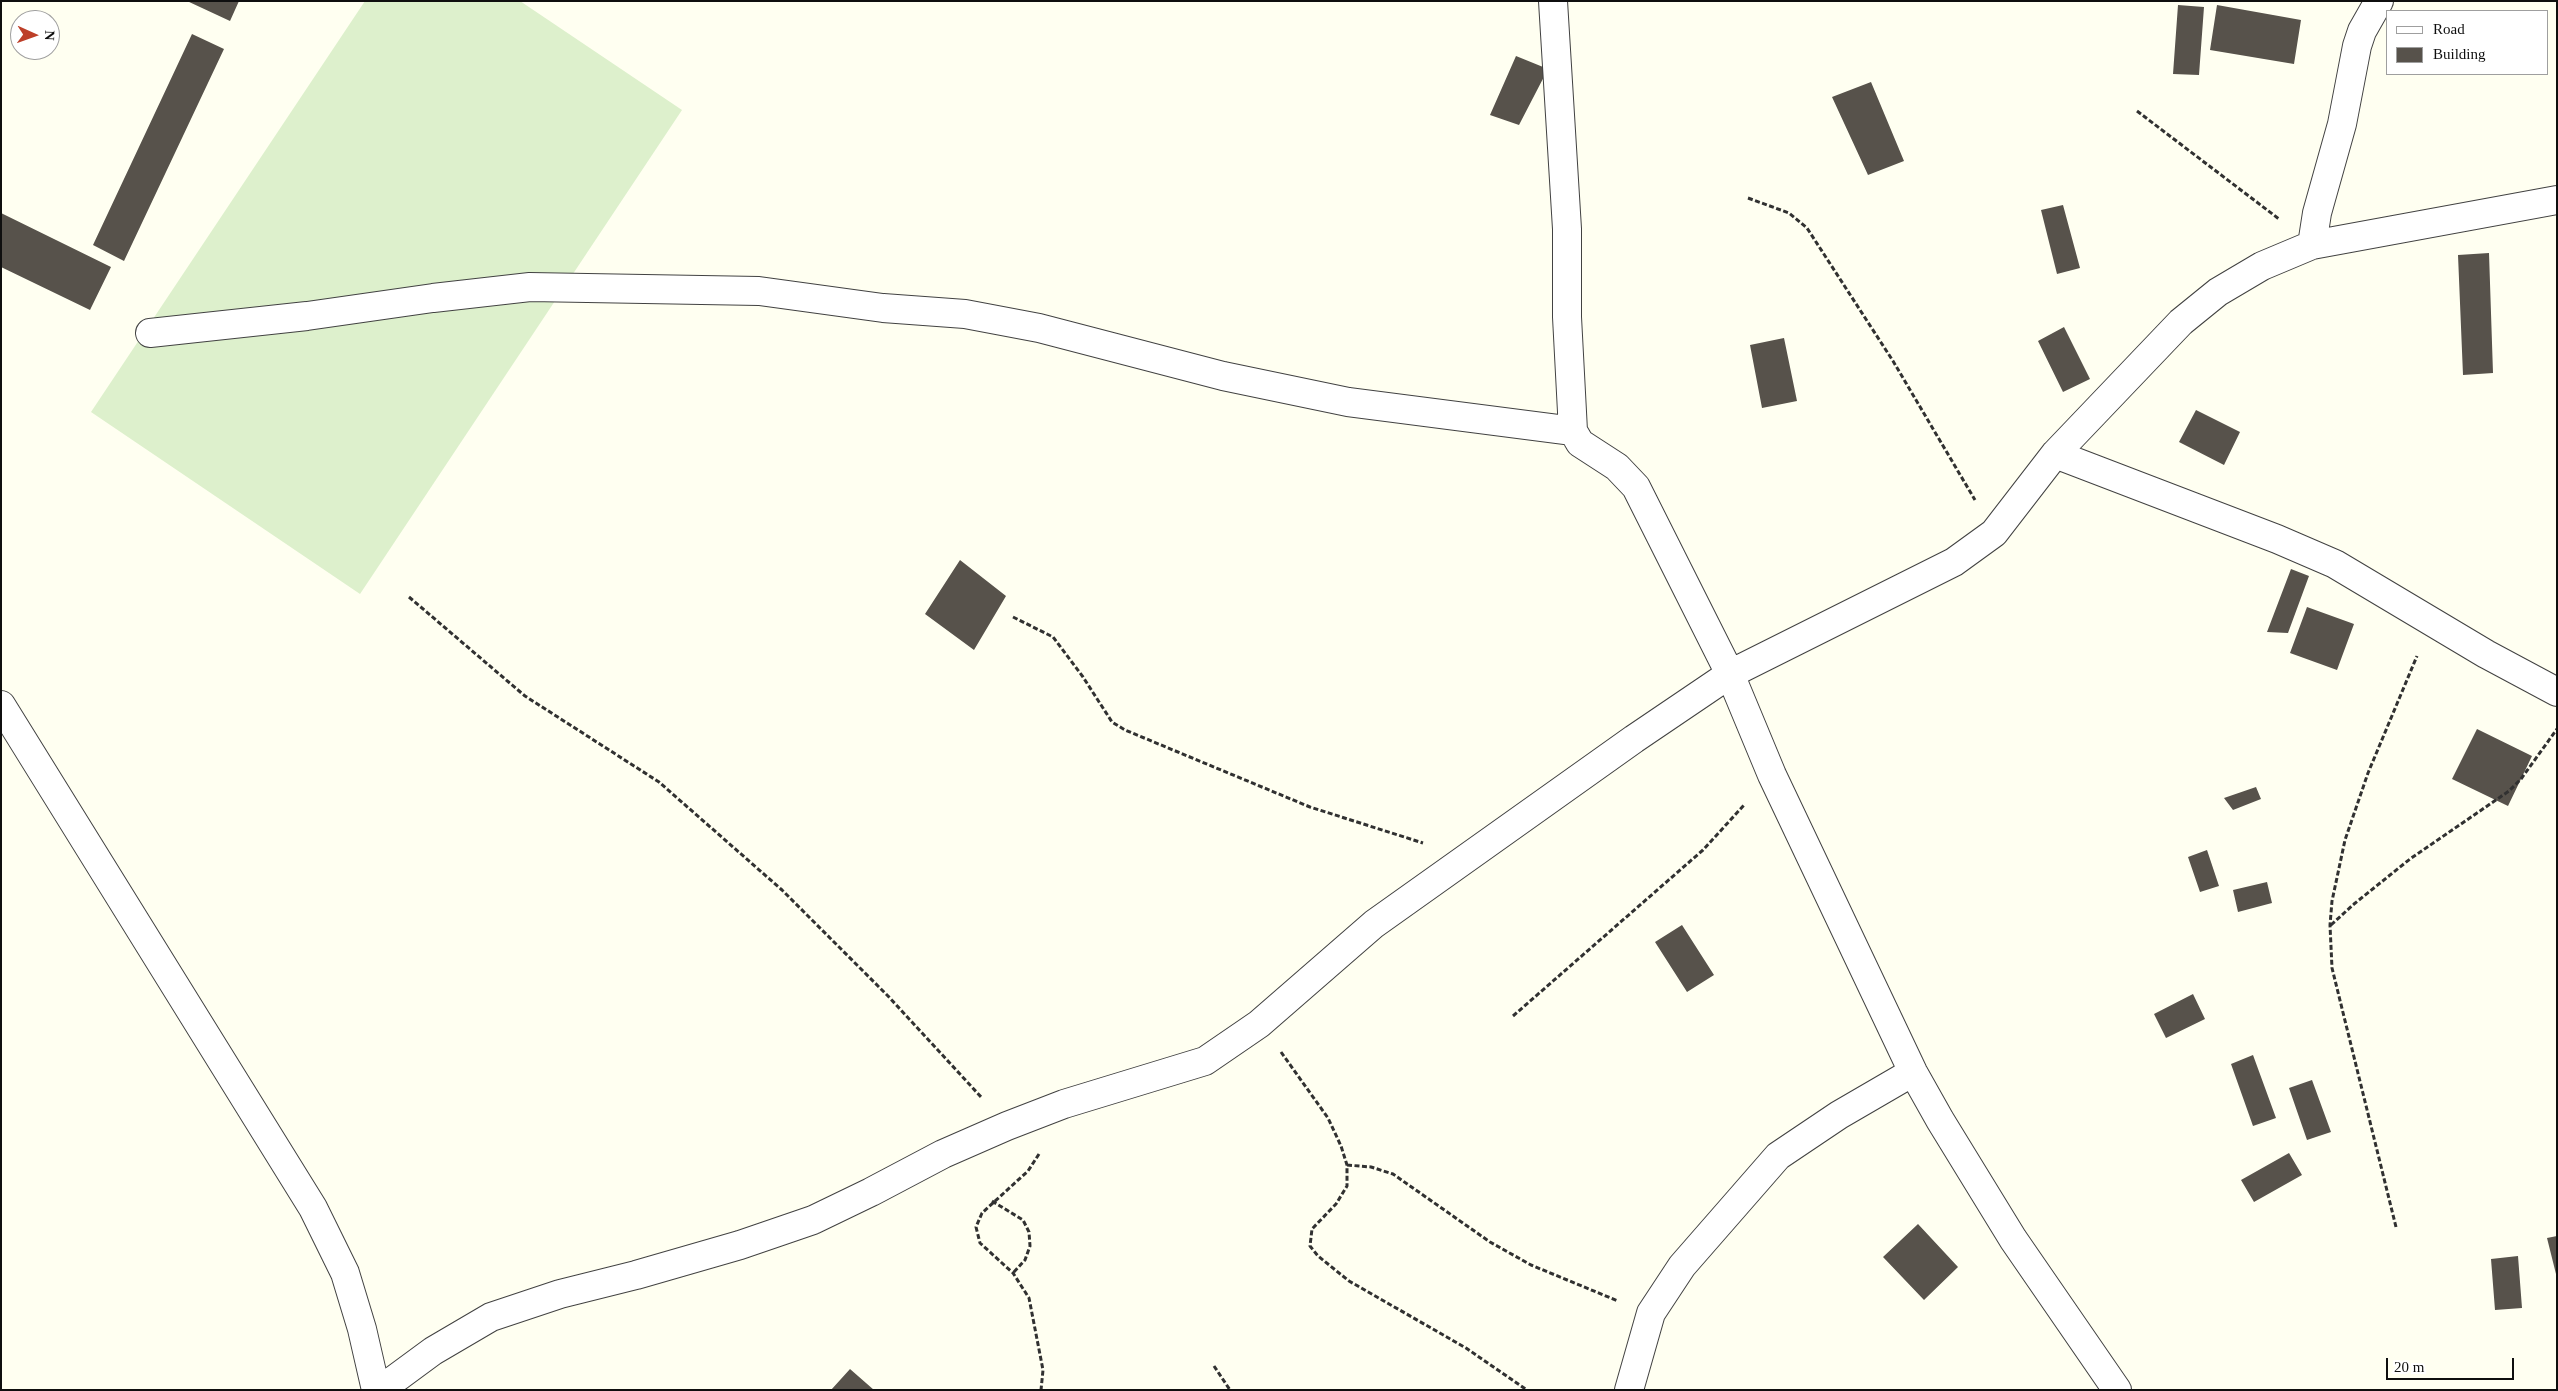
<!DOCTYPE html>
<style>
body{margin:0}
#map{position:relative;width:2558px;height:1391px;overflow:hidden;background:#fffff1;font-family:Georgia,serif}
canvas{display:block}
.frame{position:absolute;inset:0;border:2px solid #0f0f0f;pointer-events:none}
.legend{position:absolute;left:2386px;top:10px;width:162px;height:65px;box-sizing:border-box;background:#fff;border:1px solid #9f9f9f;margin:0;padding:6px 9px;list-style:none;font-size:15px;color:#0f0f0f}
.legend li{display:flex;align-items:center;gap:10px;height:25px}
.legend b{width:25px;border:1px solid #9f9f9f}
.north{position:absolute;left:10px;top:10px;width:50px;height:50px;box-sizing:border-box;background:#fff;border:1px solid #9f9f9f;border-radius:50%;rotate:92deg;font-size:14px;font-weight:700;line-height:20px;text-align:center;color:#0f0f0f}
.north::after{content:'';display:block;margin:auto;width:18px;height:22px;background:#bd3f29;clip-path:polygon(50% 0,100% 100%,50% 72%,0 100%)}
.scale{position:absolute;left:2386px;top:1358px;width:128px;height:22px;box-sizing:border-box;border:2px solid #0f0f0f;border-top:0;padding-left:6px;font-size:15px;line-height:18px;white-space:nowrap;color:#0f0f0f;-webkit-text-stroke:4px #fff;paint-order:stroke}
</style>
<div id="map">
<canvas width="2558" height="1391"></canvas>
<div class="frame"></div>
<ul class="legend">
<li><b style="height:6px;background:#fff"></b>Road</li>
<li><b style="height:14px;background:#57524b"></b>Building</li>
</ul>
<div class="north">N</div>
<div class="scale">20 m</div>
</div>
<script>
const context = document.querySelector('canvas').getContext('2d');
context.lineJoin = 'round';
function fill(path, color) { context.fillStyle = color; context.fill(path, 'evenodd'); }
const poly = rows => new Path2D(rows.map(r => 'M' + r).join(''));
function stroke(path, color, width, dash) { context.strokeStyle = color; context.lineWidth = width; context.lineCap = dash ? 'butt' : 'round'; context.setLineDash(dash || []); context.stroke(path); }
const pitch = poly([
 [365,1,520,1,682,110,360,594,91,412]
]);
const building = poly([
 [187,1,239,1,230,21],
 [2178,5,2204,7,2199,75,2173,74],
 [2217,5,2301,20,2294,64,2210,50],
 [192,34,224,49,124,261,93,245],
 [1516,56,1548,69,1519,125,1490,115],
 [1871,82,1904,161,1868,175,1832,97],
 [2063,205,2080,268,2057,274,2041,210],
 [1,213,111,267,90,310,1,267],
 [2489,253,2493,373,2463,375,2458,255],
 [2064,327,2090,379,2063,392,2038,341],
 [1784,338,1797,401,1762,408,1750,345],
 [2196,410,2240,432,2224,465,2179,442],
 [960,560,1006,596,974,650,925,614],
 [2291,569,2309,576,2288,633,2267,632],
 [2307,607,2354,624,2337,670,2290,653],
 [2477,729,2532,756,2508,806,2452,779],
 [2256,787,2261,799,2233,810,2224,798],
 [2207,850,2219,886,2200,892,2188,857],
 [2267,882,2272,903,2238,912,2233,890],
 [1682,925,1714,975,1687,992,1655,942],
 [2193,994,2205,1019,2166,1038,2154,1014],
 [2253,1055,2276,1118,2253,1126,2231,1064],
 [2312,1080,2331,1132,2307,1140,2289,1088],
 [2289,1153,2302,1175,2254,1202,2241,1180],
 [1918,1224,1958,1267,1924,1300,1883,1257],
 [2557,1236,2557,1274,2556,1274,2547,1238],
 [2518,1256,2522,1308,2495,1310,2491,1259],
 [850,1369,874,1390,831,1390]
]);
const path = poly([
 [2137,111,2279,219],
 [1748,198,1789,213,1807,228,1893,361,1975,500],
 [409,597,525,696,659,782,782,890,888,996,982,1098],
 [1013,617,1053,637,1083,677,1112,722,1125,730,1310,807,1423,843],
 [2331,925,2354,904,2410,859,2509,791,2521,779,2557,729],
 [1513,1016,1703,850,1745,804],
 [1281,1052,1328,1118,1341,1146,1347,1165,1347,1186,1336,1204,1312,1229,1310,1246,1318,1256,1349,1281,1466,1348,1527,1390],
 [1039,1154,1028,1171,982,1213,976,1227,980,1243,1013,1273,1029,1298,1043,1370,1041,1390],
 [1347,1165,1371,1167,1393,1174,1490,1242,1531,1265,1618,1301],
 [992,1201,1023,1220,1029,1232,1030,1246,1025,1260,1013,1273],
 [2396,1227,2332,968,2330,925,2332,901,2345,840,2368,773,2417,656],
 [1214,1366,1230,1390]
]);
const minor = poly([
 [1553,1,1567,229,1567,317,1573,431,1580,443,1617,467,1636,487,1730,674,1772,775,1913,1072,1940,1120,2013,1239,2117,1390],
 [2312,245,2317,213,2342,124,2357,46,2362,31,2379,1],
 [150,333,307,316,433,298,530,287,759,291,883,308,965,314,1039,328,1223,376,1348,402,1573,431],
 [2055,454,2277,539,2335,564,2486,654,2557,692],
 [1,705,313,1208,345,1273,362,1329,376,1390],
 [380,1390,433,1351,491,1317,560,1294,636,1275,740,1245,813,1220,871,1192,943,1154,1007,1126,1064,1104,1205,1061,1259,1024,1374,924,1634,739,1730,674,1954,562,1994,533,2055,454,2181,322,2218,292,2262,266,2312,245,2557,200],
 [1629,1390,1651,1313,1682,1266,1778,1156,1839,1115,1913,1072]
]);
fill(pitch, '#ddf0cc');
fill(building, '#57524b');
stroke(minor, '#424242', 30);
stroke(path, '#313131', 3, [5, 2.5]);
stroke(minor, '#fff', 28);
</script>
